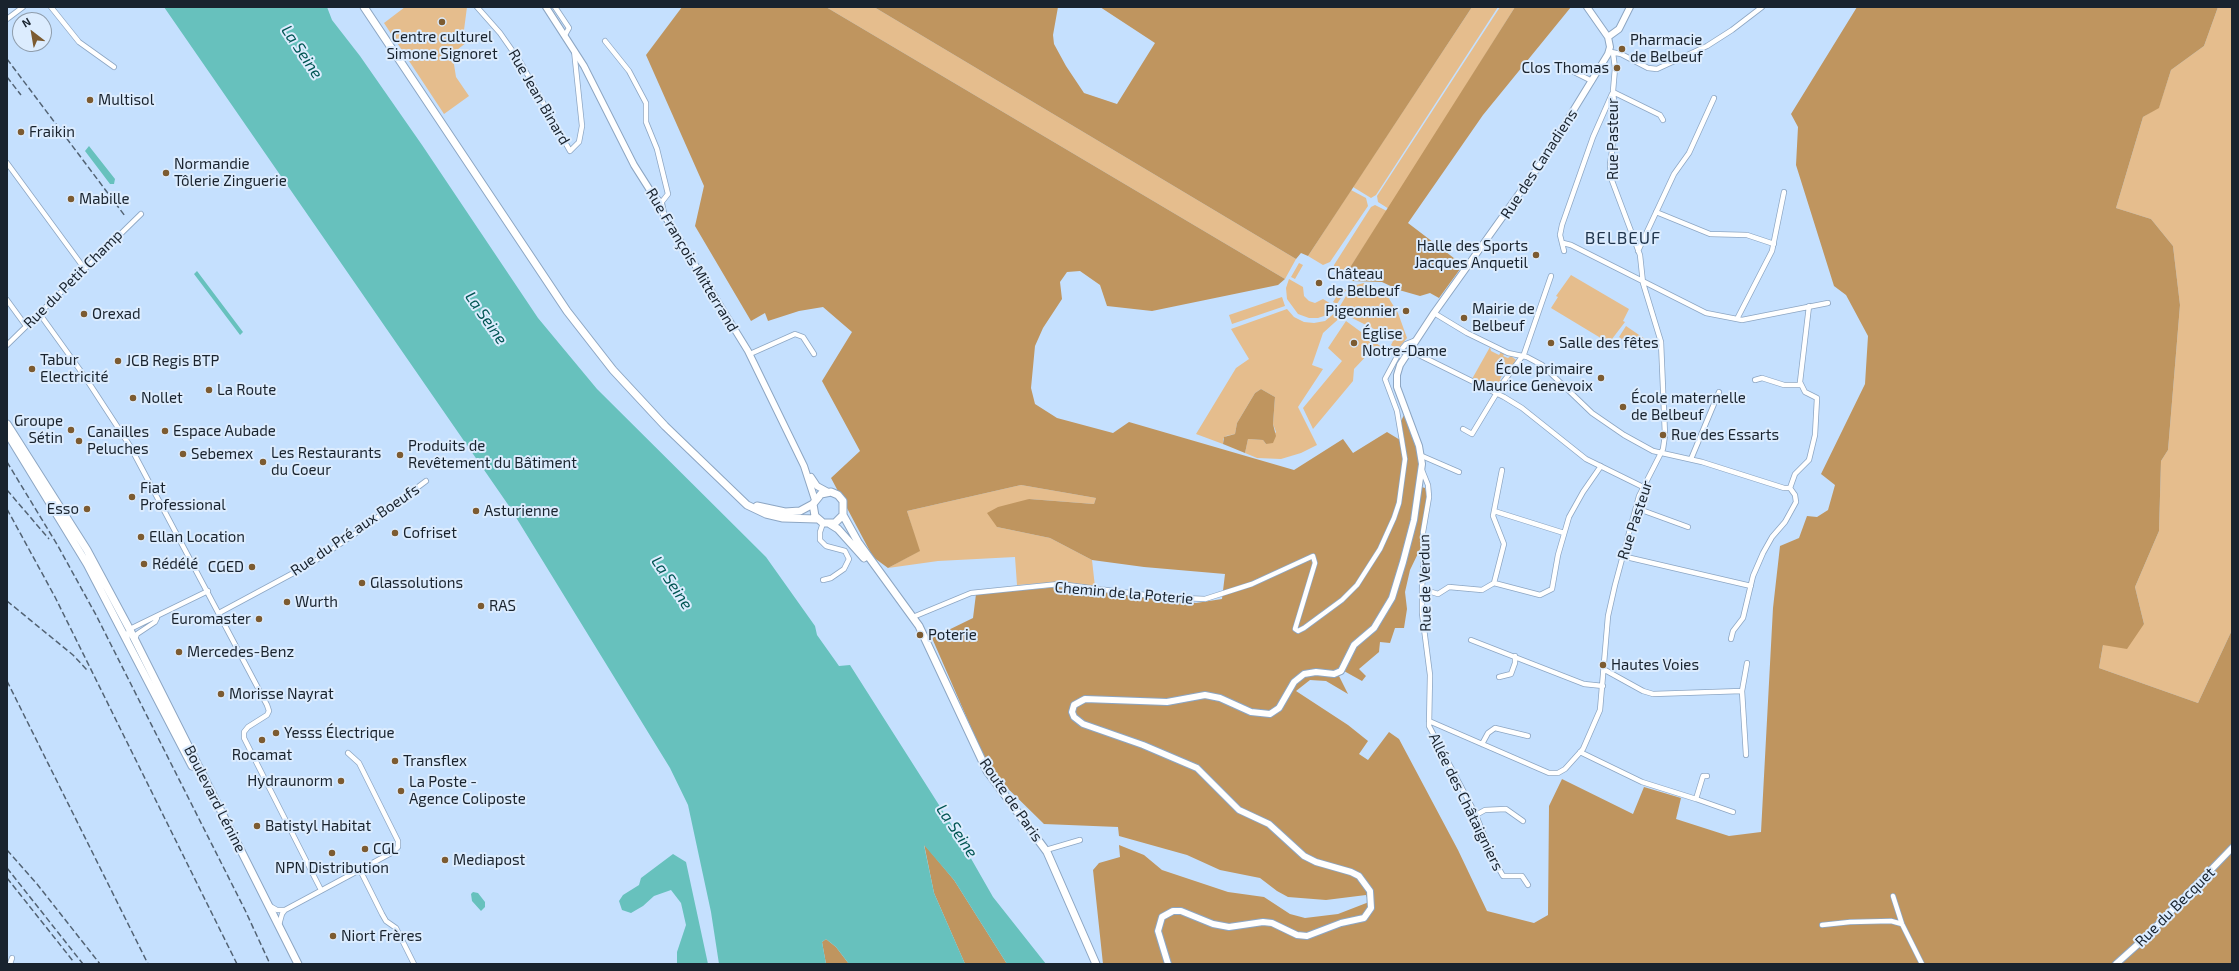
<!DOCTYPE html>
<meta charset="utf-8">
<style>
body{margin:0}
#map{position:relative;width:2239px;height:971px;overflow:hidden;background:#c5e0fe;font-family:"Exo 2",sans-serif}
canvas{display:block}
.frame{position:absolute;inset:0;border:8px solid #19232e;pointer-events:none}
.north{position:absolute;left:12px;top:12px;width:40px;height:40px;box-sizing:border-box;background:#dcecfe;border:1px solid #8e9cab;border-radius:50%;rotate:329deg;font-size:11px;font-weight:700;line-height:16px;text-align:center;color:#19232e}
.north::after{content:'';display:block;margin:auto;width:14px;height:18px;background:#7c5b31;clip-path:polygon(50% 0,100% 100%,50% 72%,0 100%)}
</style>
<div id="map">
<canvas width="2239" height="971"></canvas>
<div class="frame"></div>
<div class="north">N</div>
</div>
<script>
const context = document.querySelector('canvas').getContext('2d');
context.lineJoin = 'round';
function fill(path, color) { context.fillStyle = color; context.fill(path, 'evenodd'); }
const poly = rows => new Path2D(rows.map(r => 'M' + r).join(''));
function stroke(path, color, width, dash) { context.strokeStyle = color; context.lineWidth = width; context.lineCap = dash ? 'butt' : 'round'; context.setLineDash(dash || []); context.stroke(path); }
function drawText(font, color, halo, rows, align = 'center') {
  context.font = font + ' "Exo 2",sans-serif'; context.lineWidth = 4; context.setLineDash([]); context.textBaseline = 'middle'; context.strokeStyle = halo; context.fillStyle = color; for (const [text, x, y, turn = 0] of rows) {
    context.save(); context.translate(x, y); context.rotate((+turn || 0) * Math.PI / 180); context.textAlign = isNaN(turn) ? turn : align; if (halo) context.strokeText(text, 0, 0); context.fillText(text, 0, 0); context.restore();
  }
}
const green = poly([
 [405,7,467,7,464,30,471,39,453,53,453,58,456,77,469,96,444,114,384,23],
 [826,7,874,7,1296,259,1285,279],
 [1472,7,1498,7,1376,195,1371,198,1353,187],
 [1500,7,1515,7,1389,209,1378,202,1377,196],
 [2218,7,2232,8,2232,630,2198,703,2099,668,2103,645,2144,624,2135,587,2159,531,2161,461,2168,450,2180,305,2173,246,2151,219,2116,208,2143,117,2159,107,2171,70,2204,46],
 [1351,190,1366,198,1368,206,1330,262,1323,265,1308,256],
 [1375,205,1387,211,1344,277,1334,271,1334,265,1371,207],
 [1299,263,1303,265,1295,279,1291,277],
 [1571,275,1629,309,1623,321,1625,322,1609,343,1551,308,1558,297,1556,296],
 [1289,279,1303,287,1304,296,1309,301,1315,303,1323,299,1336,307,1327,315,1318,318,1309,318,1298,314,1287,299,1286,288],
 [1364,283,1371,285,1388,297,1398,313,1407,338,1397,350,1391,345,1394,339,1344,314,1323,333,1312,365,1323,369,1298,407,1317,445,1301,453,1281,459,1257,458,1245,453,1248,439,1263,440,1266,444,1276,432,1273,424,1275,397,1261,389,1255,393,1237,423,1235,434,1226,436,1223,439,1223,444,1196,434,1236,368,1249,359,1231,329,1287,309,1294,317,1304,322,1314,323,1325,321,1337,311,1352,286],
 [1342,288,1346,290,1337,304,1333,302],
 [1282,297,1285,306,1232,324,1229,315],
 [1346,321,1383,348,1381,351,1371,351,1354,369,1353,381,1313,429,1303,408,1342,361,1328,348],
 [1626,326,1645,339,1638,350,1619,337],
 [1490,347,1491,351,1499,355,1501,352,1505,353,1503,356,1508,358,1511,356,1516,360,1510,370,1507,369,1501,377,1500,380,1502,381,1496,391,1472,379],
 [1021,485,1096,498,1094,504,1029,499,997,527,1050,538,1092,560,1095,587,1060,582,1017,585,1015,557,938,561,888,568,919,551,907,511]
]);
const forest = poly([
 [682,7,826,7,1285,279,1278,285,1152,311,1107,306,1100,285,1080,271,1067,272,1060,282,1062,299,1043,328,1035,346,1031,388,1035,404,1057,418,1113,433,1129,422,1294,470,1343,439,1353,453,1387,432,1405,443,1401,421,1404,415,1419,456,1418,486,1425,488,1427,496,1422,545,1410,570,1405,592,1407,609,1404,628,1395,628,1390,643,1380,642,1379,652,1359,669,1366,676,1362,681,1344,671,1339,676,1348,694,1326,681,1310,680,1296,691,1348,725,1368,741,1359,754,1368,760,1389,732,1399,739,1458,850,1487,911,1534,923,1548,915,1549,806,1562,779,1633,814,1644,787,1681,798,1676,819,1729,836,1761,832,1773,608,1780,546,1799,538,1807,516,1817,517,1828,510,1835,485,1821,474,1865,384,1868,336,1846,295,1834,286,1796,165,1798,127,1791,114,1857,7,2218,7,2204,46,2171,70,2159,108,2143,117,2116,208,2151,219,2173,246,2180,305,2168,450,2161,461,2159,531,2135,587,2144,624,2127,649,2103,645,2099,668,2198,703,2232,630,2232,964,1103,964,1093,870,1099,863,1120,857,1119,845,1144,855,1162,870,1228,892,1264,897,1290,914,1305,918,1338,914,1369,902,1366,895,1326,900,1288,897,1277,891,1260,878,1220,870,1187,855,1119,836,1118,827,1044,824,990,771,932,638,973,618,976,594,1059,587,1196,603,1222,599,1225,574,1144,567,1092,560,1050,538,997,527,987,513,998,507,1029,499,1094,504,1096,498,1021,485,907,511,920,551,888,568,873,557,831,478,860,451,822,381,852,332,823,307,799,311,768,321,765,313,751,321,695,226,704,186,646,55],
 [874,7,1058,7,1053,35,1054,44,1066,66,1084,93,1117,104,1155,43,1100,7,1472,7,1308,256,1301,253,1296,259],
 [1515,7,1571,7,1483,115,1408,223,1463,265,1439,298,1430,293,1420,296,1399,290,1382,282,1351,281,1344,277],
 [1261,389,1275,397,1273,424,1276,436,1273,443,1266,444,1263,440,1248,439,1245,453,1223,444,1224,437,1235,434,1237,423,1255,393],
 [924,844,954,880,1007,964,965,964,934,893],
 [826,939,836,947,849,964,826,964,822,942]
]);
const water = poly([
 [164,7,327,7,332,20,360,56,422,145,538,318,597,389,766,557,815,626,817,635,839,666,850,665,953,827,993,897,1046,964,1007,964,954,880,924,845,934,893,965,964,849,964,836,947,826,939,822,942,826,964,719,964,711,912,688,805,670,768,509,506],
 [89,146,115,179,114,184,110,184,85,151],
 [197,271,243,332,240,335,194,274],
 [673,854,686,862,708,964,677,964,677,952,686,925,681,903,671,890,654,896,643,906,631,913,622,910,619,901,623,895,639,885,641,878],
 [473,892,478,893,485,902,485,907,481,911,472,901,471,894]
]);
const street = poly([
 [51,7,79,42,114,67],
 [477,7,500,33,521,63,570,151,579,142,582,126,574,50],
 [555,7,569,28,565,35],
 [7,19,23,7],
 [605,41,629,71,646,103,646,122,657,149,668,194,661,203],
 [1611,52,1621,54,1648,68,1657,69,1707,46,1732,30,1762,7],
 [1566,68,1592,81],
 [1613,92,1660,115,1663,120],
 [7,163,84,268],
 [1656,212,1710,234,1747,235,1774,244],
 [1563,243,1571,245,1706,313,1742,320,1828,303],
 [1564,251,1560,235,1562,225,1593,137,1612,94],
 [1638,251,1674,174,1689,153,1714,98],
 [7,300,26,326],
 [39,313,85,377,130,446,267,705,269,711,267,715,248,727,244,732,244,738,321,890],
 [1434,313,1467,333,1508,353,1527,357,1542,365,1592,413,1624,435,1653,451,1702,462,1784,488,1790,488],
 [1737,319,1772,251,1784,192],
 [7,345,141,214],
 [1409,350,1504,397,1522,408,1586,459,1643,487],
 [750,354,795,334,803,337,814,354],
 [1755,380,1762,378,1784,385,1801,385],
 [1463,429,1472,434,1504,381,1524,354,1551,276],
 [1422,456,1459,472],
 [1691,459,1719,392],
 [1422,470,1428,485,1429,497,1423,532,1424,552,1422,589,1422,613,1430,675,1429,726,1476,815,1493,858,1503,876,1522,876,1528,885],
 [1790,488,1795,474,1809,460,1815,435,1817,398,1805,392,1800,382,1809,306],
 [1636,508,1688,527],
 [1494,511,1564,533],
 [823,523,820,532,820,540,826,546,845,551,849,559,844,569,831,578,823,580],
 [1622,556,1751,586],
 [1494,583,1540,595,1552,589,1558,555,1569,517,1583,492,1601,466],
 [1422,589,1438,594,1449,587,1482,590,1494,583,1504,544,1493,516,1502,470],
 [219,613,312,563,362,529,426,481],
 [913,617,971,593,1059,584,1161,597,1205,599,1252,584,1313,556,1315,563,1295,629,1298,631,1304,628,1342,600,1357,585,1380,549,1394,518,1399,503,1405,459,1397,411,1385,379,1400,351,1406,344,1416,340],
 [135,639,137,634,155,622,157,618],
 [1731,639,1733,631,1743,618,1753,576,1763,553,1772,537,1785,522,1796,502,1795,495,1790,488],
 [127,640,128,633,132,628,208,591],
 [1471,640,1584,684,1603,686],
 [1605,670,1643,691,1653,694,1742,691,1746,755],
 [1499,677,1511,674,1515,663,1515,656],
 [1742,691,1747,663],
 [1429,721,1549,773,1558,773,1565,769,1583,749,1600,710,1608,616,1615,585,1639,496,1663,449,1665,435,1661,342,1643,283,1640,255,1611,178,1610,164,1616,125,1613,91,1615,68,1613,53],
 [1482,744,1488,733,1495,728,1528,736],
 [1580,752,1642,782,1696,799,1703,776,1707,776],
 [1696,799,1733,812],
 [1476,815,1485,810,1506,809,1523,821],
 [1046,850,1080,840],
 [360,870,382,914,386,921,396,928,414,964],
 [1893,896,1902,924,1922,964],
 [270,906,277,910,285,910],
 [279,925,282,914,285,910,393,852,398,847,398,841,359,763,348,753],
 [1822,925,1850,922,1891,921,1902,924],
 [10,964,12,958]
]);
const secondary = poly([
 [546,7,584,66,634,165,653,195,661,203,663,213,748,351,804,466,815,500],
 [1608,37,1619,29,1630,7],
 [811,477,817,486,828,492],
 [1168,964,1158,931,1162,917,1173,911,1181,911,1213,924,1229,927,1263,922,1272,923,1297,935,1307,936,1341,923,1364,918,1371,908,1370,891,1359,876,1351,872,1316,862,1304,856,1269,824,1239,810,1197,768,1143,745,1083,724,1074,717,1072,712,1074,705,1085,699,1167,702,1205,695,1220,698,1251,712,1270,714,1279,708,1294,682,1304,674,1316,672,1334,674,1341,671,1354,645,1374,628,1392,598,1403,562,1414,520,1422,464,1419,446,1397,387,1397,375,1400,365,1434,313,1541,163,1608,54,1610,47,1608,37,1587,7],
 [2116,964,2145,938,2232,848]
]);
const primary = poly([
 [364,7,567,311,613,370,665,426,747,505,766,514,783,518,817,519],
 [7,424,87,550,130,630,298,964],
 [7,433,87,564,192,766],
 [757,506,785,512,800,511,813,504,821,494,831,492,838,495,843,501,843,515,835,523,823,523,815,516,813,504],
 [843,515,858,542,919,626,987,771,1047,852,1096,964],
 [830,524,838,529,864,558]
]);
const rail = poly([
 [7,59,125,216],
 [7,77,21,95],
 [7,462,58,546,96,615,245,910,270,964],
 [7,490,49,539],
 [7,509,55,597,237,964],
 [7,601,73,655,87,670],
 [7,681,148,964],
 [7,850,37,884,100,964],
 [7,868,83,964],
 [7,878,73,961]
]);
const markers = [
 [442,22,4,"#7c5b31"],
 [1622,49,4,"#7c5b31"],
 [1617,68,4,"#7c5b31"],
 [90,100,4,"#7c5b31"],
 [21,132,4,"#7c5b31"],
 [166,173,4,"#7c5b31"],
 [71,199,4,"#7c5b31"],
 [1536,255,4,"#7c5b31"],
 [1319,283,4,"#7c5b31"],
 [1406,311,4,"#7c5b31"],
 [84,314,4,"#7c5b31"],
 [1464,318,4,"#7c5b31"],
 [1354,343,4,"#7c5b31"],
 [1551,343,4,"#7c5b31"],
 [118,361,4,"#7c5b31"],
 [32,369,4,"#7c5b31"],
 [1601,378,4,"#7c5b31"],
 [209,390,4,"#7c5b31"],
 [133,398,4,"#7c5b31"],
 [1623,407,4,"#7c5b31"],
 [71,430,4,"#7c5b31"],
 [165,431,4,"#7c5b31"],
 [1663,435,4,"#7c5b31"],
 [79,441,4,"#7c5b31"],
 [183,454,4,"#7c5b31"],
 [400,455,4,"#7c5b31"],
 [263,462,4,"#7c5b31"],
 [132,497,4,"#7c5b31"],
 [87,509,4,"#7c5b31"],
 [476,511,4,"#7c5b31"],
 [395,533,4,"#7c5b31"],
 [141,537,4,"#7c5b31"],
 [144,564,4,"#7c5b31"],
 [252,567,4,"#7c5b31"],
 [362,583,4,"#7c5b31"],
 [287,602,4,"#7c5b31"],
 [481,606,4,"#7c5b31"],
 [259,619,4,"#7c5b31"],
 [920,635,4,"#7c5b31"],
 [179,652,4,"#7c5b31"],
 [1603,665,4,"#7c5b31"],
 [221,694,4,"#7c5b31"],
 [276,733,4,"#7c5b31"],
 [262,740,4,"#7c5b31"],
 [395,761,4,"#7c5b31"],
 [341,781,4,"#7c5b31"],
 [401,791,4,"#7c5b31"],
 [257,826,4,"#7c5b31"],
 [365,849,4,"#7c5b31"],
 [332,853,4,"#7c5b31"],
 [445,860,4,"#7c5b31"],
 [333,936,4,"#7c5b31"]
];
const poiNames = [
 ["Centre culturel",442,37,"center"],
 ["Simone Signoret",442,54,"center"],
 ["Pharmacie",1630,40],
 ["de Belbeuf",1630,57],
 ["Clos Thomas",1609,68,"right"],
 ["Multisol",98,100],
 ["Fraikin",29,132],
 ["Normandie",174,164],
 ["Tôlerie Zinguerie",174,181],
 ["Mabille",79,199],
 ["Halle des Sports",1528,246,"right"],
 ["Jacques Anquetil",1528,263,"right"],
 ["Château",1327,274],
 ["de Belbeuf",1327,291],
 ["Mairie de",1472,309],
 ["Belbeuf",1472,326],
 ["Pigeonnier",1398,311,"right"],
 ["Orexad",92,314],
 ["Église",1362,334],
 ["Notre-Dame",1362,351],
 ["Salle des fêtes",1559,343],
 ["Tabur",40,360],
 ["Electricité",40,377],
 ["JCB Regis BTP",126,361],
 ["École primaire",1593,369,"right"],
 ["Maurice Genevoix",1593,386,"right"],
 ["La Route",217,390],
 ["Nollet",141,398],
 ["École maternelle",1631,398],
 ["de Belbeuf",1631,415],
 ["Groupe",63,421,"right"],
 ["Sétin",63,438,"right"],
 ["Espace Aubade",173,431],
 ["Canailles",87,432],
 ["Peluches",87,449],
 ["Rue des Essarts",1671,435],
 ["Produits de",408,446],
 ["Revêtement du Bâtiment",408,463],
 ["Les Restaurants",271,453],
 ["du Coeur",271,470],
 ["Sebemex",191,454],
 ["Fiat",140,488],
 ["Professional",140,505],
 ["Esso",79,509,"right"],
 ["Asturienne",484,511],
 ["Cofriset",403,533],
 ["Ellan Location",149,537],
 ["Rédélé",152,564],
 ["CGED",244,567,"right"],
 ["Glassolutions",370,583],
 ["Wurth",295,602],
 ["RAS",489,606],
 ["Euromaster",251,619,"right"],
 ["Poterie",928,635],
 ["Mercedes-Benz",187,652],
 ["Hautes Voies",1611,665],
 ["Morisse Nayrat",229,694],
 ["Yesss Électrique",284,733],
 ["Rocamat",262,755,"center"],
 ["Transflex",403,761],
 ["Hydraunorm",333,781,"right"],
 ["La Poste -",409,782],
 ["Agence Coliposte",409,799],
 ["Batistyl Habitat",265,826],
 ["CGL",373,849],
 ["Mediapost",453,860],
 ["NPN Distribution",332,868,"center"],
 ["Niort Frères",341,936]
];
const streetNames = [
 ["Rue Jean Binard",539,97,60],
 ["Rue Pasteur",1613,139,-90],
 ["Rue des Canadiens",1539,164,-57],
 ["Rue François Mitterrand",692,260,59],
 ["Rue du Petit Champ",73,279,-45],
 ["Rue Pasteur",1635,520,-72],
 ["Rue du Pré aux Boeufs",355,530,-34],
 ["Rue de Verdun",1425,583,-91],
 ["Chemin de la Poterie",1124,593,5],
 ["Boulevard Lénine",215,799,63],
 ["Route de Paris",1011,800,55],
 ["Allée des Châtaigniers",1466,802,64],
 ["Rue du Becquet",2175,907,-45]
];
const waterNames = [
 ["La Seine",302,52,56],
 ["La Seine",486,318,55],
 ["La Seine",672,583,56],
 ["La Seine",957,831,56]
];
const quarterNames = [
 ["BELBEUF",1623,238]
];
fill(green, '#e5bd8d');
fill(forest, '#bf955f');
fill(water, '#67c1bd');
stroke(street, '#8da6c3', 6);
stroke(secondary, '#8da6c3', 8);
stroke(primary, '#8da6c3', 9);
stroke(street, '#fff', 4.5);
stroke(secondary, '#fff', 6);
stroke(primary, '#fff', 7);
stroke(rail, '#536374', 1.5, [6, 3]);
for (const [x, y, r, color] of markers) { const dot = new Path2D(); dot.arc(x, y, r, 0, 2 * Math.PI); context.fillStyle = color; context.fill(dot); stroke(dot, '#dcecfe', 1.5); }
drawText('15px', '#19232e', '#dcecfe', poiNames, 'left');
drawText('15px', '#19232e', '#dcecfe', streetNames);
drawText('italic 16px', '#005553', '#dcecfe', waterNames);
context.letterSpacing = '1px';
drawText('17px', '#1e334b', '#dcecfe', quarterNames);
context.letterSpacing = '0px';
</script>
